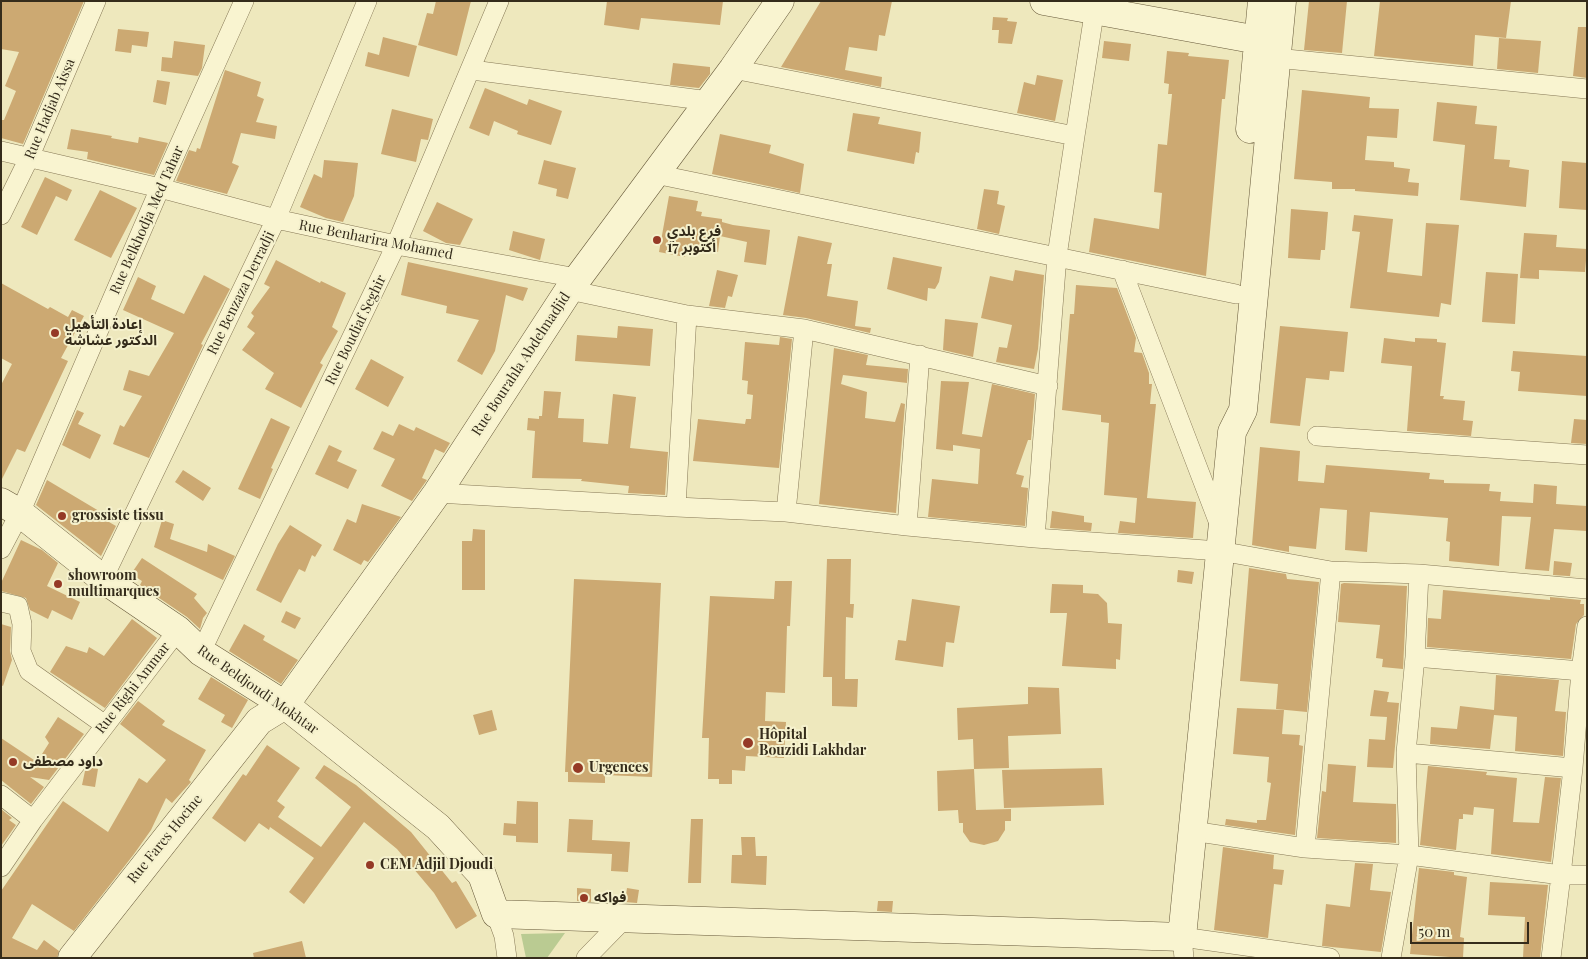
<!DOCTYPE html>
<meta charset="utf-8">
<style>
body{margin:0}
#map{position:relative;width:1588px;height:959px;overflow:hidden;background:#eee8bd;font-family:"Playfair Display",serif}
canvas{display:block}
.frame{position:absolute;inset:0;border:2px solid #352c1b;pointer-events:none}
.scale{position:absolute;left:1410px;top:922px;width:119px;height:22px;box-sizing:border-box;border:2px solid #352c1b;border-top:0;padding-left:6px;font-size:15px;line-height:18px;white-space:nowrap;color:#352c1b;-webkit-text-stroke:4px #f5f1cd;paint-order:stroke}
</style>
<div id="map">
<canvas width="1588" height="959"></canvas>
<div class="frame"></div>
<div class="scale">50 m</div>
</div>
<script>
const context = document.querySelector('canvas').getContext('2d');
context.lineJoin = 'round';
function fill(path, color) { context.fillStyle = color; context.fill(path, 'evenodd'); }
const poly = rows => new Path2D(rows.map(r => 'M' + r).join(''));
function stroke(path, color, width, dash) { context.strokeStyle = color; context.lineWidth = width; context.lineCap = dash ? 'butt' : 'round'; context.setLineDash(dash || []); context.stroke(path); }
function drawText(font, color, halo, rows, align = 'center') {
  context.font = font + ' "Playfair Display","Noto Sans Arabic",serif'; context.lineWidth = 4; context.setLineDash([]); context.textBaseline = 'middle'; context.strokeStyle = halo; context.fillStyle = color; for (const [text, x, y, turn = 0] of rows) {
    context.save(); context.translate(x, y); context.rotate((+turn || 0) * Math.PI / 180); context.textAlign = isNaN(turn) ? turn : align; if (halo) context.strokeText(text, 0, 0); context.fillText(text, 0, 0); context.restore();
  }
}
const green = poly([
 [565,933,547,958,526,958,521,934]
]);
const building = poly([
 [1,1,84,1,23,144,1,138,1,120,4,120,16,91,5,86,19,52,1,49],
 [436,1,471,1,457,56,418,45,427,13,433,14],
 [607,1,723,1,720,25,641,18,639,30,604,25],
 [821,1,892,1,885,36,879,35,877,51,849,47,845,70,882,77,881,87,781,67],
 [1309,1,1347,1,1342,53,1304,50],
 [1380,1,1511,1,1506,38,1475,35,1473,66,1374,56],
 [993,17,1008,18,1007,21,1017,22,1012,44,998,43,999,30,992,30],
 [1578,27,1587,27,1587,78,1573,76],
 [118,29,149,32,147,47,132,45,131,53,115,51],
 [383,37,417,46,409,77,365,66,368,52,379,55],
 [1499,38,1541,41,1538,73,1497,69],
 [174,41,205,45,202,68,198,76,161,71,162,57,172,58],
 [1104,41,1131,44,1129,61,1102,58],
 [1167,51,1189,53,1188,56,1229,60,1225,99,1222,99,1206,276,1089,252,1094,218,1159,229,1162,193,1154,192,1158,144,1167,145,1172,94,1168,94,1169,84,1164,83],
 [673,63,710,67,710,74,699,88,670,85],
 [225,70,261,82,257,96,264,99,256,122,277,126,275,139,241,133,232,163,239,166,227,194,176,181,189,150,196,152,197,148,200,149],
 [1037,75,1063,80,1055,121,1017,113,1024,82,1035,85],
 [157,80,170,82,166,105,153,102],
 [485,88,527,105,529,99,562,111,551,145,517,134,518,131,494,121,489,136,469,128],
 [1302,90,1370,97,1369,108,1399,109,1397,138,1367,136,1365,160,1394,162,1394,167,1410,169,1408,182,1419,183,1418,196,1355,191,1355,189,1332,189,1332,182,1294,179],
 [1437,102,1477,106,1475,124,1497,126,1494,159,1510,160,1509,167,1529,170,1526,207,1460,200,1465,145,1433,141],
 [392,109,433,119,428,140,421,139,416,162,381,154],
 [853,113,880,117,878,124,921,132,919,153,916,152,914,164,847,151],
 [71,129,112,136,111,138,138,143,139,137,168,143,154,175,87,159,88,152,67,149],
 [720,134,771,145,769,153,804,164,800,193,712,174],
 [324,160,358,163,354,196,343,222,326,218,300,207,314,174,322,178],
 [544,160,576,168,568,199,556,196,557,189,538,184],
 [1562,161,1587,163,1587,210,1559,208],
 [45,177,72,190,67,201,56,196,37,235,21,227],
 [984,189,999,191,997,204,1005,206,999,234,977,229],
 [100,190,137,208,111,258,74,240],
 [669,196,698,201,696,211,702,212,701,216,722,219,722,222,733,225,770,230,766,265,744,262,747,242,720,236,718,252,687,248,685,257,659,252],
 [437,202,473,219,460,245,446,243,423,231],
 [1291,209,1328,212,1325,250,1321,250,1320,260,1288,258],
 [1354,215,1393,219,1387,272,1422,276,1426,223,1459,225,1451,305,1441,303,1439,317,1350,308,1360,232,1352,231],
 [513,231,545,239,540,260,509,250],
 [1524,233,1557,235,1556,247,1587,249,1585,272,1539,270,1539,279,1520,278],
 [798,236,832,243,827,264,832,264,827,296,858,301,855,326,871,328,870,333,806,318,783,315],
 [893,257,942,267,939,282,935,289,928,288,927,301,887,289],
 [276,260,320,283,321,281,346,293,332,327,338,331,320,363,323,365,301,408,265,389,274,373,242,350,255,333,247,327,254,316,251,313,270,287,264,284],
 [408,262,528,288,523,301,506,295,495,351,482,375,457,361,479,320,446,313,447,306,401,295],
 [717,270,738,275,732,297,728,296,725,308,709,306],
 [1015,270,1044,275,1038,349,1034,369,996,362,999,347,1007,348,1012,325,981,318,990,276,1013,281],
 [1486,272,1518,274,1515,324,1482,322],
 [204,275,230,289,201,344,203,345,149,458,113,444,120,425,124,427,142,396,123,390,129,370,149,376,174,333,123,310,138,277,156,286,151,299,184,314],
 [1,283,48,309,50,307,68,317,72,310,84,316,61,358,68,361,25,452,17,449,1,481,1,385,12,364,1,358],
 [1076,285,1117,288,1136,338,1134,352,1142,353,1149,373,1149,384,1152,384,1150,404,1156,404,1147,498,1196,502,1193,538,1118,533,1120,521,1135,523,1137,498,1104,495,1109,423,1101,422,1101,415,1062,410,1070,314,1074,314],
 [945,319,978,323,973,357,943,350],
 [618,326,653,329,650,366,575,361,577,335,617,338],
 [1280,326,1348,332,1344,372,1330,371,1329,380,1306,378,1300,426,1270,423],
 [780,337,792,339,779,468,693,461,698,419,745,424,746,419,751,419,753,395,747,394,748,381,742,380,745,342,779,345],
 [1384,338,1415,342,1415,338,1437,339,1437,342,1446,343,1440,396,1444,396,1443,399,1465,401,1463,420,1473,421,1471,436,1407,431,1412,366,1381,363],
 [834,348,868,355,866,365,908,369,907,383,843,375,841,384,867,392,865,418,895,422,901,403,905,404,896,513,819,504],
 [1513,351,1587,356,1587,396,1518,391,1520,372,1511,371],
 [371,359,404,377,388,407,355,389],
 [941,381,969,382,962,434,982,437,992,384,1035,394,1031,440,1028,440,1016,474,1024,476,1021,487,1028,488,1025,526,928,517,932,479,978,484,980,449,953,445,953,451,936,449],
 [544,391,561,392,558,418,584,419,583,442,608,444,613,394,636,397,630,448,668,452,665,495,628,493,629,486,581,481,582,479,532,478,535,431,527,430,528,418,539,419,539,416,542,416],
 [77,410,84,413,78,424,101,435,90,459,62,445],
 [271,418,290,427,271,468,273,469,260,499,238,489],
 [1574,419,1587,420,1587,444,1571,443],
 [399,424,414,431,416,427,450,443,444,453,435,449,422,478,427,480,412,501,381,486,395,459,373,449,382,431,393,436],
 [329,445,342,451,337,461,357,470,348,489,315,474],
 [1260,447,1300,451,1298,481,1324,483,1326,465,1430,473,1429,479,1444,480,1444,483,1490,484,1489,491,1501,492,1500,501,1533,503,1534,484,1557,486,1556,504,1587,506,1587,531,1554,529,1549,571,1525,569,1531,517,1502,516,1499,566,1449,561,1450,542,1446,541,1448,518,1370,512,1367,552,1345,550,1347,510,1320,508,1316,549,1289,546,1289,552,1252,545],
 [183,470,211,488,203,501,175,482],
 [47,480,104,514,102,518,116,526,101,556,36,505],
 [362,504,401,517,368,562,364,560,361,565,333,550,347,519,356,523],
 [1052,511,1084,516,1084,522,1092,523,1091,531,1050,528],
 [162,520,174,524,170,539,207,552,208,544,235,556,223,580,154,547],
 [290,525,322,545,315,557,312,555,305,572,299,569,281,603,256,590,278,544],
 [473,529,485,530,485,590,462,590,462,541,472,541],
 [21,540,42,550,58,563,47,586,80,602,72,620,52,610,48,619,30,610,26,598,1,591,1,583],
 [142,558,197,594,194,598,207,613,203,618,200,629,187,617,140,585,142,581,131,574],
 [827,559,851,559,850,604,854,604,853,618,846,617,845,679,858,679,857,707,832,706,832,677,823,677],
 [1554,561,1572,563,1570,576,1583,577,1553,575],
 [1249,568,1286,574,1287,579,1319,582,1307,712,1276,709,1278,684,1240,681],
 [1178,570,1194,572,1192,584,1177,582],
 [574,579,661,583,652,777,605,775,605,783,568,782,568,772,565,772],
 [775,581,792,581,790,626,787,626,785,693,766,692,765,721,786,722,784,758,746,756,745,771,732,770,732,784,719,784,719,779,708,779,709,738,702,738,710,596,774,599],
 [1344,583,1407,586,1403,669,1382,667,1383,659,1376,658,1380,625,1338,622,1341,584],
 [1052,584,1083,585,1083,593,1098,594,1107,603,1108,623,1122,624,1120,660,1116,659,1116,669,1062,666,1067,613,1050,613],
 [1443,590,1550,600,1550,597,1581,600,1580,604,1584,604,1584,615,1576,624,1571,659,1427,647,1428,618,1441,619],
 [912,599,960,606,954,643,946,642,943,667,895,660,898,640,906,641],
 [286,611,301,618,295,629,281,622],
 [132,619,157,638,105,708,50,672,66,646,87,653,89,647,104,656],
 [1,624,11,627,10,651,12,660,3,686,1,685],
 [244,624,265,636,263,640,298,660,281,684,229,651],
 [1496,675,1559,680,1555,711,1566,712,1563,756,1515,751,1517,717,1494,715,1490,749,1430,744,1431,727,1457,729,1460,706,1494,710],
 [211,677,248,700,232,728,221,722,225,715,198,699],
 [1028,687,1059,688,1061,734,1008,736,1009,768,974,769,973,739,958,740,957,708,1028,704],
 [1374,690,1389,692,1387,702,1399,703,1393,768,1367,767,1369,739,1385,740,1387,717,1370,716],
 [138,701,165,721,162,725,206,750,189,780,191,782,172,803,166,798,151,830,134,854,74,931,32,904,12,938,37,950,44,940,59,951,57,958,1,958,1,891,63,801,108,832,139,778,147,783,166,760,120,724],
 [1237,708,1284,710,1282,734,1300,735,1299,745,1303,746,1295,835,1225,825,1226,819,1257,823,1257,820,1266,820,1271,783,1267,782,1269,757,1233,754],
 [492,710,497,730,479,735,473,715],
 [58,717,84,734,49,780,30,777,44,787,31,804,1,780,1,738,37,762,49,743,45,737],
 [267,745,300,768,277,801,285,807,278,817,321,847,351,807,315,778,324,765,356,785,411,832,452,883,456,881,477,916,456,929,434,893,397,849,364,822,304,904,289,892,314,858,270,827,269,830,259,823,245,842,212,818,243,774,246,776],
 [1328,764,1356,766,1353,802,1396,804,1396,843,1317,838,1322,791,1326,792],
 [1428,766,1487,772,1486,775,1517,778,1513,822,1539,823,1545,777,1561,778,1551,862,1491,854,1494,809,1474,807,1473,815,1463,814,1463,819,1459,819,1456,850,1420,845],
 [88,767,98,769,95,787,82,785,85,771],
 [1102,768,1104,805,1004,808,1002,770],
 [974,769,976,810,1011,809,1011,821,1005,821,1005,830,998,841,984,845,970,842,963,832,963,823,959,823,958,810,938,811,937,771],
 [517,801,538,802,538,843,516,842,516,836,503,835,504,823,516,824],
 [1,809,12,818,9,820,16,825,1,846],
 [569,819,593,820,592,840,630,842,628,872,611,871,612,854,567,852],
 [691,819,703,819,701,883,688,883],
 [741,837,755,837,756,856,767,856,766,885,731,883,732,855,742,855],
 [1223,847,1274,855,1273,869,1284,870,1282,885,1274,884,1268,938,1214,930],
 [1355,863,1373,864,1370,890,1391,892,1381,952,1322,946,1326,904,1350,907],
 [1419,868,1454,872,1454,875,1467,877,1460,937,1464,938,1463,958,1410,954],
 [1490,882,1548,885,1540,958,1523,958,1525,917,1488,915],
 [577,888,591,889,591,902,577,901],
 [627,888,639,890,637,903,625,902],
 [878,901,893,901,892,912,877,911],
 [302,941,306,958,254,958,253,953]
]);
const street = poly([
 [1276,58,1587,89],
 [733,69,1075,136,1057,256,1035,538,1220,551,1331,571,1419,574,1587,589],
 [472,70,709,101],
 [1075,136,1096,1],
 [1,151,160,188,276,219,396,245,577,278],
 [655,174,1236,294],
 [1,215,29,158,96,1],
 [1122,270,1220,526],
 [569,290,687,315,804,329,1048,386],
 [687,315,676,507,786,512,804,329],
 [1317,436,1587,455],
 [437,493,676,507],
 [786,512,907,526,920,355],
 [907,526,1035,538],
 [1,549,20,513,160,188,244,1],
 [1331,571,1305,848,1409,855,1391,958],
 [1419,574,1415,657,1581,671,1573,768,1406,753,1409,855,1561,875,1551,958],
 [103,579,276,219,367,1],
 [1,602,18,606,22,624,21,651,29,671,105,725],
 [1587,626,1581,671,1587,671],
 [201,652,396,245,499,1],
 [1406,753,1415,657],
 [1573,768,1561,875,1587,875],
 [1,795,33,820],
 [1192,831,1305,848],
 [1,867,33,820,178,630],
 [496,914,504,936,507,958],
 [586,958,625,918],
 [1184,958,1182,937,1330,958]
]);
const secondary = poly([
 [1044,1,1258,40],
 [1250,129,1262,1],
 [1,502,20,513,103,579,178,630,201,652,285,705,438,827,482,875,496,914,1182,937,1232,432,1243,410,1282,1],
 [72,958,259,721,285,705,437,493,569,290,733,69,780,1]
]);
const markers = [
 [657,240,5,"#953a26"],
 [55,333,5,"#953a26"],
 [62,516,5,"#953a26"],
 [58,584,5,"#953a26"],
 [748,743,6,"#953a26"],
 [13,762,5,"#953a26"],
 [578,768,6,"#953a26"],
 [370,865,5,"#953a26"],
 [584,898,5,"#953a26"]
];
const streetNames = [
 ["Rue Hadjab Aissa",50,109,-67],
 ["Rue Belkhodja Med Tahar",147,220,-66],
 ["Rue Benharira Mohamed",376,240,11],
 ["Rue Benzaza Derradji",241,293,-64],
 ["Rue Boudiaf Seghir",356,330,-64],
 ["Rue Bourahla Abdelmadjid",521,364,-57],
 ["Rue Righi Ammar",133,688,-52],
 ["Rue Beldjoudi Mokhtar",258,690,35],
 ["Rue Fares Hocine",165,839,-51]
];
const poiNames = [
 ["فرع بلدي",667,232],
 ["17 أكتوبر",667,248],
 ["إعادة التأهيل",65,325],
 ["الدكتور عشاشة",65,341],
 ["grossiste tissu",72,516],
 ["showroom",68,576],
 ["multimarques",68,592],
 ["Hôpital",759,735],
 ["Bouzidi Lakhdar",759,751],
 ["داود مصطفى",23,762],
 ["Urgences",589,768],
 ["CEM Adjil Djoudi",380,865],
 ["فواكه",594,898]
];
fill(green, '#bacb92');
fill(building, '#cca972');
stroke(street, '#867856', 20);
stroke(secondary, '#67593a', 29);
stroke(street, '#f9f4d0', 19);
stroke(secondary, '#f9f4d0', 28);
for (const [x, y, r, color] of markers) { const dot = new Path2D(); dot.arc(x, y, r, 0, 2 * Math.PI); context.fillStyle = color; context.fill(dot); stroke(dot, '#f5f1cd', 2); }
drawText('14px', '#352c1b', '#f5f1cd', streetNames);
drawText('bold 14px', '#352c1b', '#f5f1cd', poiNames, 'left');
</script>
